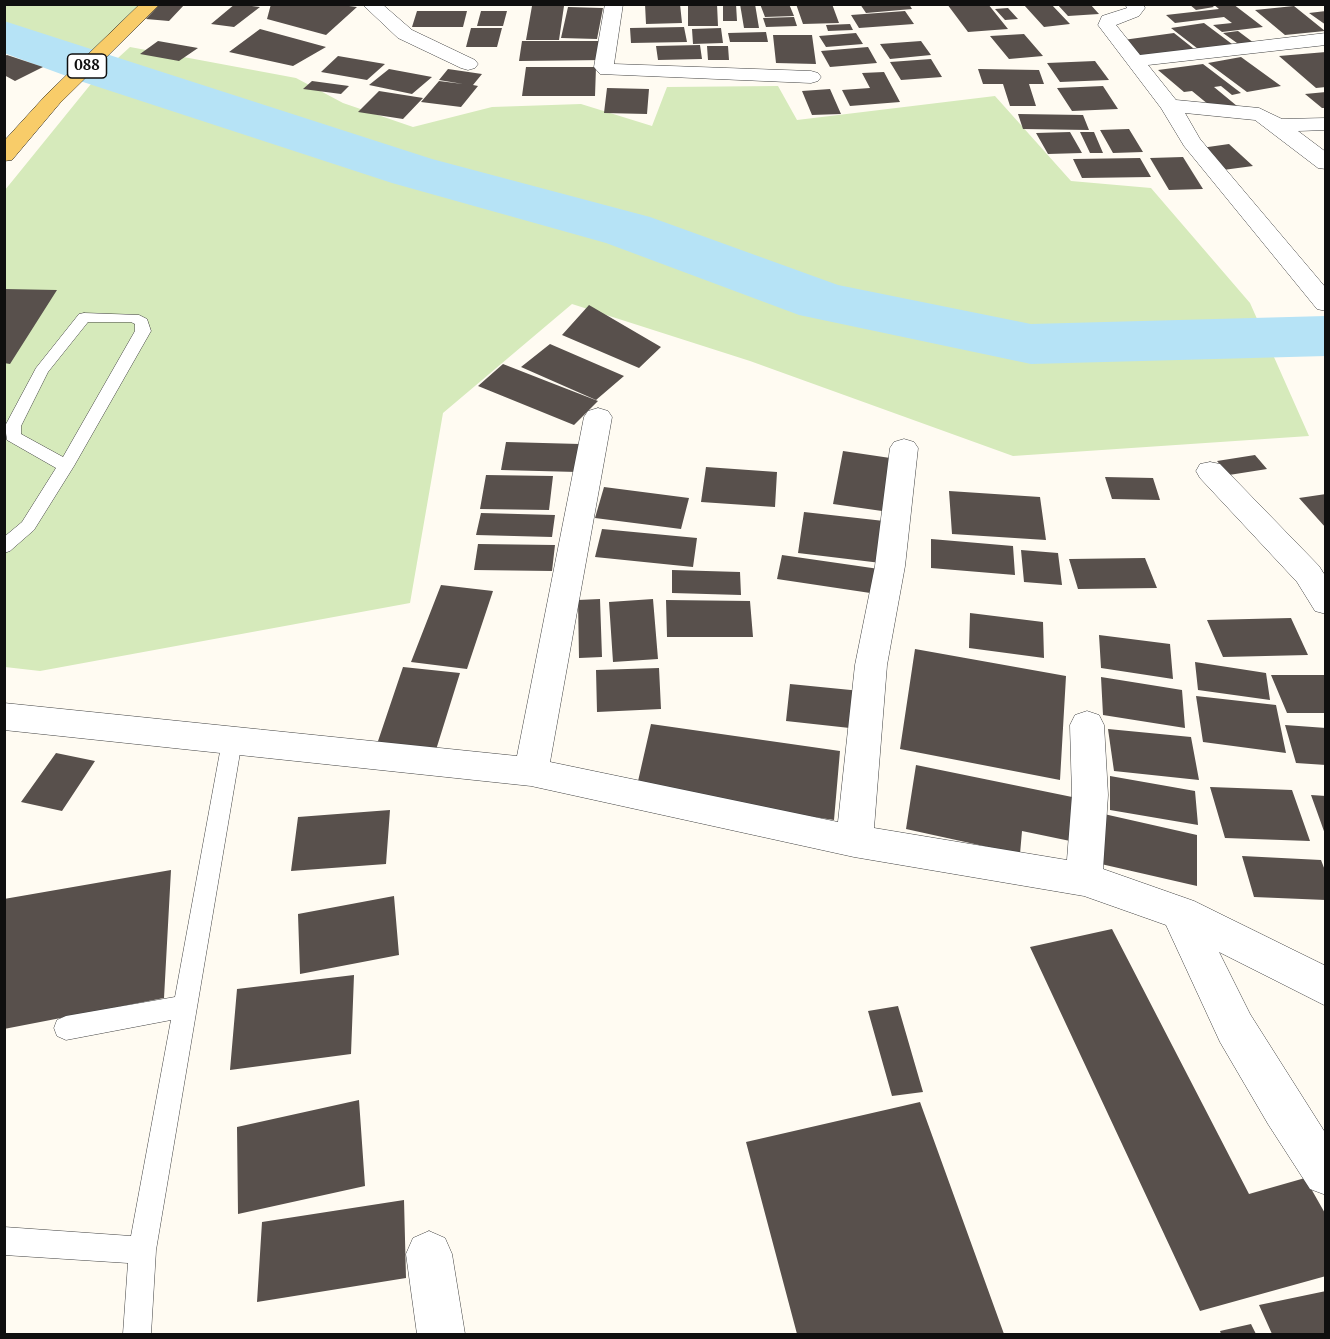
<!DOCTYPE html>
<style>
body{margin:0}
#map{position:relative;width:1330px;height:1339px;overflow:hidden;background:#fffbf2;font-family:"PT Serif",serif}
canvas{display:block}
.frame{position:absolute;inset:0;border:6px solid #0f0f0f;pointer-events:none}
</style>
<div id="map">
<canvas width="1330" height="1339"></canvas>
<div class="frame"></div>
</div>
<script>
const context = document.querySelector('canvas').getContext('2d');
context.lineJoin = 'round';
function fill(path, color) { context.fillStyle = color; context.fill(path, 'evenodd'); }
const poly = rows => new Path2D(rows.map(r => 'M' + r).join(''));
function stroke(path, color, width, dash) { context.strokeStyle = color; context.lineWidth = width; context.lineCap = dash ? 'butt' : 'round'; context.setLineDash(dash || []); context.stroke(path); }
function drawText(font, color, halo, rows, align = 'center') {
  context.font = font + ' "PT Serif",serif'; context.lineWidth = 6; context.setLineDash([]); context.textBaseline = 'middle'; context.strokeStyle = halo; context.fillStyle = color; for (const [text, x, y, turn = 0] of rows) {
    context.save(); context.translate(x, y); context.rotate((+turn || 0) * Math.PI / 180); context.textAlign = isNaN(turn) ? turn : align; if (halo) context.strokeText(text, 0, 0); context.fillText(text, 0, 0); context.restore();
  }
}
const green = poly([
 [5,5,153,5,82,71,5,52],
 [130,47,296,78,343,103,413,127,492,107,581,104,652,126,667,87,778,86,797,120,995,96,1071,181,1151,188,1250,303,1309,436,1013,456,750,361,572,304,443,413,410,603,40,671,5,667,5,190,95,79]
]);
const river = poly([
 [4,21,432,159,650,217,838,285,1031,324,1326,316,1326,356,1031,364,799,315,606,243,392,183,80,81,4,53,4,21]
]);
const building = poly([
 [160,4,185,4,169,21,146,19],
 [235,4,260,7,234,27,211,24],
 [271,4,333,4,357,7,326,35,267,19],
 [645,4,680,4,682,23,646,24],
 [688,4,717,4,718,26,688,26],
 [723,4,736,4,737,21,723,21],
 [740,4,755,4,759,28,744,28],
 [760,4,789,4,794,16,765,17],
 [796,4,832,4,839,23,803,24],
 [860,4,909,4,912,9,866,13],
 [947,4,988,4,1008,29,968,32],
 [1051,4,1070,24,1044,27,1024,5],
 [1057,4,1090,4,1099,14,1068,16],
 [1189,4,1210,4,1214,7,1196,10],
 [1213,4,1233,4,1263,27,1222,32,1213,25,1232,23,1224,17,1175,23,1166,15,1219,9],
 [532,6,564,6,559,40,526,40],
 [1294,6,1325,31,1285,35,1255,10],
 [568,7,603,8,597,39,561,38],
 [1008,8,1018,19,1005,20,995,9],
 [417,11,467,11,463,27,412,27],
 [481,11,507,11,503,26,477,26],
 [905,11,914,24,859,28,851,15],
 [1326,11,1326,25,1309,13],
 [794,17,797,26,766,27,763,18],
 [1204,23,1236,47,1202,52,1171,28],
 [850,24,853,30,828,31,826,25],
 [684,27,687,42,631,43,630,28],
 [471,28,502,28,497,47,466,47],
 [721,28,723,43,693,44,692,29],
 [260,29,326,47,293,66,229,52],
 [1238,31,1258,46,1244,48,1223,33],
 [766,32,768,42,730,42,728,33],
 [856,33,863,44,826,47,819,36],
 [1174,33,1198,52,1145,59,1123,40],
 [1024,34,1043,56,1009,59,990,36],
 [773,35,812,35,816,64,776,63],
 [158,41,198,48,179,61,140,54],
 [522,41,606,41,604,60,519,61],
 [921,41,931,55,890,59,880,44],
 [700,45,702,59,658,60,656,46],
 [707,46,728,46,729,60,708,60],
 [868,47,877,63,830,67,821,51],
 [1326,52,1326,87,1316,88,1279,56],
 [7,55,43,67,15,81,4,75,4,56],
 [338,56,385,64,367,80,321,72],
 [1241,57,1281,86,1247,92,1208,63],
 [931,59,942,77,901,80,890,62],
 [1095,61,1109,80,1060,82,1047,63],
 [1203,64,1241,93,1232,95,1221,86,1214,87,1237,106,1214,109,1192,91,1184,92,1158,70],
 [526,67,596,67,595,96,522,96],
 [389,69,432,77,412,94,369,85],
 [448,69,482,74,473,85,478,86,461,107,421,102,439,81,463,84,439,80],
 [978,69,1039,70,1044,84,1029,84,1036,106,1010,106,1003,84,983,84],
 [884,72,900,102,850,106,842,90,870,88,862,73],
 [312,81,349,86,341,94,303,89],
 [1103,86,1118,109,1072,111,1057,88],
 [607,88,649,89,647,114,604,113],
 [830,89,841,114,812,115,802,91],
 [379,91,423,98,403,119,358,112],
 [1326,92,1326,108,1322,108,1305,94],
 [1018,114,1083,115,1089,130,1023,129],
 [1129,129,1143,152,1113,153,1100,130],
 [1070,132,1082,153,1048,154,1036,133],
 [1080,132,1094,132,1103,153,1090,153],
 [1229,144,1253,166,1223,170,1201,148],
 [1183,157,1203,189,1169,190,1150,158],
 [1140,158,1151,177,1082,178,1073,159],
 [4,289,57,290,10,364,4,363],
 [589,305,661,347,639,368,562,335],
 [550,344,624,376,596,400,521,367],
 [503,364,549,382,598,401,574,425,478,386],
 [506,442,580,444,577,472,501,470],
 [843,451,897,459,889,512,833,504],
 [1255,455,1267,469,1229,475,1217,461],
 [706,467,777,472,775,507,701,502],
 [486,475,553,476,549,510,480,509],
 [1105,477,1153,478,1160,500,1112,499],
 [604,487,689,498,681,529,595,518],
 [949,491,1040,497,1046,540,952,534],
 [1326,494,1326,528,1299,498],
 [804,512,884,521,881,563,798,553],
 [481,513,555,515,552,537,476,535],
 [602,529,697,538,693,567,595,557],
 [931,539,1013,546,1015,575,931,568],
 [478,544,555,545,552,571,474,570],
 [1021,550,1058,553,1062,585,1024,582],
 [782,555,879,569,877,594,777,579],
 [1145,558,1157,588,1078,589,1069,559],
 [672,570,740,572,741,595,672,593],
 [441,585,493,591,467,669,411,662],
 [600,599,602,657,579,658,578,600],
 [653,599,658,659,613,662,609,602],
 [666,600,750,601,753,637,667,637],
 [970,613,1043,622,1044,658,969,648],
 [1291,618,1308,655,1223,657,1207,620],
 [1099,635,1170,644,1173,679,1101,668],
 [915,649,1066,676,1060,780,900,749],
 [1195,662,1266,673,1270,700,1198,690],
 [403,667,460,673,435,753,376,747],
 [659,668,661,709,597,712,596,670],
 [1271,675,1326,675,1326,713,1287,713],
 [1101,677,1182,690,1185,728,1103,715],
 [790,684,861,691,859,729,786,721],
 [1196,696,1276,705,1286,753,1203,742],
 [651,724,840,751,834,820,636,790],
 [1285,725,1326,728,1326,765,1296,763],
 [1108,729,1191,737,1199,780,1114,771],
 [56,753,95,761,62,811,21,802],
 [916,765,1077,798,1075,842,1022,831,1020,854,906,829],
 [1110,776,1195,791,1198,825,1110,810],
 [1210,787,1292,790,1310,841,1225,838],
 [1311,795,1326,796,1326,834,1325,834],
 [390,810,386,864,291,871,298,817],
 [1104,814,1197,835,1197,886,1101,864],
 [1242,856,1321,860,1326,873,1326,900,1254,897],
 [171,870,164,998,4,1029,4,899],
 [394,896,399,955,300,974,298,914],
 [1112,929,1249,1194,1305,1178,1326,1215,1326,1276,1200,1311,1030,947],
 [354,975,351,1054,230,1070,237,989],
 [898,1006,923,1092,892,1096,868,1011],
 [359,1100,365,1186,238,1214,237,1127],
 [920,1102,1004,1334,797,1334,746,1142],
 [404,1200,406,1278,257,1302,262,1222],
 [1326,1291,1326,1334,1272,1334,1259,1305],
 [1251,1324,1256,1334,1221,1334,1220,1331]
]);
const lane = poly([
 [84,313,139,315,147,319,151,331,74,466,34,530,10,551,4,553,4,537,22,522,56,468,7,440,5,426,36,368,79,314,84,313],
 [88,322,131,322,135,324,135,331,63,457,21,434,21,426,48,372,88,322],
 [232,733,239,735,242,741,156,1250,151,1334,123,1334,128,1263,4,1255,4,1227,131,1236,171,1020,66,1040,57,1036,54,1028,57,1020,66,1016,175,997,222,741,225,735,232,733]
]);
const street = poly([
 [362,4,382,4,412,30,475,60,478,64,475,68,468,70,461,68,398,38,362,4],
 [605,4,623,4,614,64,811,71,818,73,821,77,818,81,811,83,600,74,594,67,605,4],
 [1125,4,1143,4,1145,8,1139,16,1116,25,1140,55,1326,33,1326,45,1148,65,1176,100,1259,108,1282,119,1326,118,1326,130,1298,131,1326,152,1326,169,1318,168,1255,120,1185,113,1200,139,1326,288,1326,311,1317,309,1184,146,1161,108,1098,25,1102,16,1127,8,1125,4],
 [598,408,608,411,612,417,550,762,838,822,855,665,875,566,890,448,894,442,904,439,914,442,918,448,905,566,887,665,874,828,1067,860,1072,795,1070,725,1075,715,1087,711,1099,715,1104,725,1108,795,1103,869,1194,901,1326,966,1326,1006,1219,952,1250,1014,1326,1134,1326,1195,1310,1189,1268,1124,1220,1042,1166,925,1084,896,854,857,531,786,4,730,4,703,517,756,584,417,588,411,598,408],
 [1210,462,1220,464,1319,566,1326,577,1326,614,1315,611,1297,582,1200,478,1196,471,1200,464,1210,462],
 [429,1231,445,1238,452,1254,465,1334,417,1334,406,1254,413,1238,429,1231]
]);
const primary = poly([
 [140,4,160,4,60,103,12,160,4,161,4,141,46,95,140,4]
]);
const shields = [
 [87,66,39]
];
const shieldNames = [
 ["088",87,66]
];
fill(green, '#d6eabb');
fill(river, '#b6e3f6');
fill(building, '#58504c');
stroke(lane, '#424242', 1);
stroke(street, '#424242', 1);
stroke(primary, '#202020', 1);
fill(lane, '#fff');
fill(street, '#fff');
fill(primary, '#f8cc69');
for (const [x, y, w] of shields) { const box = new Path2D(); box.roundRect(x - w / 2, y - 12, w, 24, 4.5); context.fillStyle = '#fff'; context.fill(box); stroke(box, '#0f0f0f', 1.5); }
drawText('bold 15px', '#0f0f0f', null, shieldNames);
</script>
